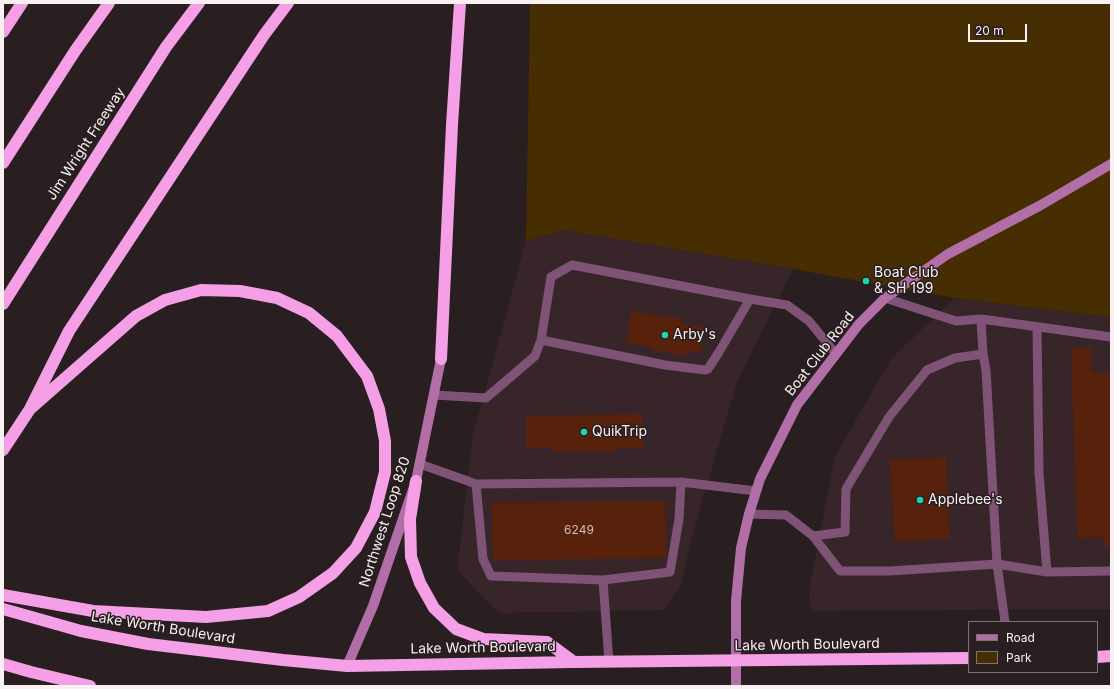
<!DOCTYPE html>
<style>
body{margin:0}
#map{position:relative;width:1114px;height:689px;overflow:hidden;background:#291e20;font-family:Inter,sans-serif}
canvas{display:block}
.frame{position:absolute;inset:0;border:4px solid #f8f0f1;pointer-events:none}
.legend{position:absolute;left:968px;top:621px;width:130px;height:52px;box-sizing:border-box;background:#291e20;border:1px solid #7c7274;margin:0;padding:5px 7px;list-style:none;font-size:12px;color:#f8f0f1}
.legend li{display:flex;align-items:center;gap:8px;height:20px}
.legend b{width:20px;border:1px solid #7c7274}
.scale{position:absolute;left:968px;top:24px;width:59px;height:18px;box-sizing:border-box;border:2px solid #f8f0f1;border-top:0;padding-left:5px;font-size:12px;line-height:14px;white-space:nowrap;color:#f8f0f1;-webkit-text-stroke:3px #291e20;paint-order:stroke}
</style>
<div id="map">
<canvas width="1114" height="689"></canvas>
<div class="frame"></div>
<ul class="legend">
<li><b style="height:5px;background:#b26ea7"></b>Road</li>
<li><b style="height:11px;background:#462d02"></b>Park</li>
</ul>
<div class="scale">20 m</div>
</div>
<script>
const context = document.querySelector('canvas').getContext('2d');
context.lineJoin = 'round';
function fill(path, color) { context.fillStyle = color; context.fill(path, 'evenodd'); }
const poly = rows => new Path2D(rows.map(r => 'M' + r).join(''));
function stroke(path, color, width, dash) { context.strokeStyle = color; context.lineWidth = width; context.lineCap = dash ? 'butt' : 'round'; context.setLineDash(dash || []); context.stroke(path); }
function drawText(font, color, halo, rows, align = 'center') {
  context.font = font + ' Inter,sans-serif'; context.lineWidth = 3; context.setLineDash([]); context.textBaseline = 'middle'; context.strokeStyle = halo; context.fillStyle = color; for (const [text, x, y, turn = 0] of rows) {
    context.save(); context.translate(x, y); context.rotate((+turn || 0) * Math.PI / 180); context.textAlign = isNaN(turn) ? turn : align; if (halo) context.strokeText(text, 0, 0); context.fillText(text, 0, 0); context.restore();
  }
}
const built = poly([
 [564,230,793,269,737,382,690,543,681,587,663,610,499,613,457,570,473,435,526,241],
 [954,298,1111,317,1111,609,811,611,809,591,835,456,891,359]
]);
const green = poly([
 [530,3,1111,3,1111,317,954,298,793,269,564,230,526,241]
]);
const building = poly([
 [631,311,682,319,681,323,704,327,700,353,688,351,687,356,652,350,653,347,626,343],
 [1091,347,1092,373,1111,373,1111,546,1104,546,1104,537,1077,538,1071,348],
 [642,414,643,448,617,448,617,451,554,452,554,447,526,448,526,416],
 [946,457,950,539,895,542,890,460],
 [665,501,666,558,493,560,492,503]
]);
const lane = poly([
 [981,319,1111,337],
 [1037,327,1039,473,1047,572,1111,571],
 [541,340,665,365,705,370,708,369,719,352,750,299],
 [434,395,486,398,535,356,541,340,551,277,572,265,750,299,787,305,809,321,836,354],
 [420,464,476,484],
 [681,482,756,491],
 [749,514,786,515,813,536,845,532,846,489,889,417,927,370,955,358,983,354,981,319,956,321,885,298],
 [813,536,840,571,890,571,997,564,986,370,983,354],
 [603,580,491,576,483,559,476,484,681,482,679,519,670,572,603,580,609,662],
 [1005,622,997,564,1047,572]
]);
const secondary = poly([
 [347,666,373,606,416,481,441,359],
 [736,686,736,601,741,548,749,514,760,479,797,405,859,324,885,298,948,254,1041,205,1111,164]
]);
const highway = poly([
 [3,32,22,3],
 [3,163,75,51,109,3],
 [3,304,166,47,199,3],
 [441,359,452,125,460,3],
 [3,450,30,409,69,331,264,35,288,3],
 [416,481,410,519,411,557,420,583,434,608,456,629,483,639,547,642,574,662],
 [3,595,93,611,206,617,268,611,299,597,333,573,356,548,375,512,385,472,385,441,379,409,367,376,337,336,309,313,277,298,240,291,201,290,165,300,136,316,30,409],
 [3,609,81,631,148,644,283,660,347,666,574,662,969,658],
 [1097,657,1111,656],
 [3,664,31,672,90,686]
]);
const markers = [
 [866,281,4,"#1cd5b1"],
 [665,335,4,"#1cd5b1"],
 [584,432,4,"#1cd5b1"],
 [920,500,4,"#1cd5b1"]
];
const numberNames = [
 ["6249",579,530]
];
const streetNames = [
 ["Jim Wright Freeway",86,144,-57],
 ["Boat Club Road",820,354,-52],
 ["Northwest Loop 820",385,522,-72],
 ["Lake Worth Boulevard",163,628,9],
 ["Lake Worth Boulevard",807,645,-1],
 ["Lake Worth Boulevard",483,648,-1]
];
const poiNames = [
 ["Boat Club",874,273],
 ["& SH 199",874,289],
 ["Arby's",673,335],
 ["QuikTrip",592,432],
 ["Applebee's",928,500]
];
fill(built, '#372529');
fill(green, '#462d02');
fill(building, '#58210c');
stroke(lane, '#7e5376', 9);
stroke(secondary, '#b26ea7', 10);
stroke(highway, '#f59fe7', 12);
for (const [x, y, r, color] of markers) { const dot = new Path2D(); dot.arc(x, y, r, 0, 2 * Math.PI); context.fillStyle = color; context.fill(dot); stroke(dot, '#291e20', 1.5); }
drawText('12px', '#d0bcb8', null, numberNames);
drawText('14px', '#f8f0f1', '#291e20', streetNames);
drawText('14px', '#f8f0f1', '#291e20', poiNames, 'left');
</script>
